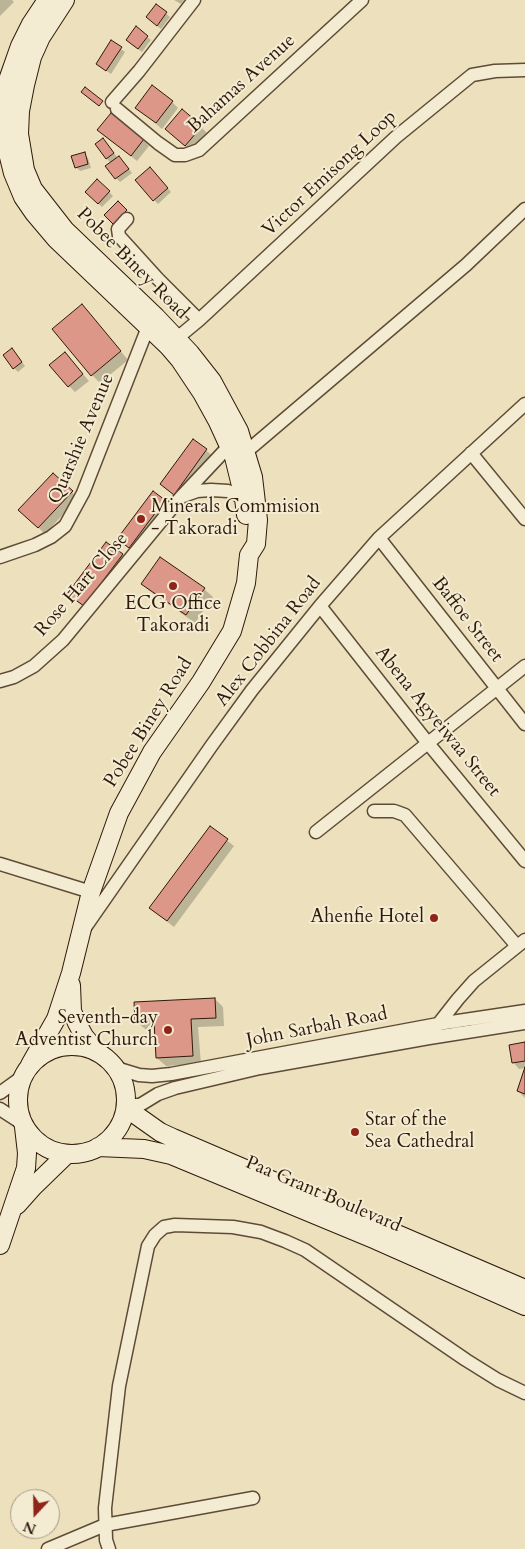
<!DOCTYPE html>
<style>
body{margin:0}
#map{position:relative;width:525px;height:1549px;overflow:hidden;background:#ece1bc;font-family:Cardo,serif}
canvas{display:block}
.north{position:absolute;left:10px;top:1489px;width:50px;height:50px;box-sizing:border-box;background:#f3ecd3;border:1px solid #a59883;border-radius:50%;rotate:201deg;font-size:14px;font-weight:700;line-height:20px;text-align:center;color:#2f190b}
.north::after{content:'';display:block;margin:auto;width:18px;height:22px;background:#8f2418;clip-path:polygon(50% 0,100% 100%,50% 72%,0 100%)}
</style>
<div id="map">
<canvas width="525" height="1549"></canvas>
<div class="north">N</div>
</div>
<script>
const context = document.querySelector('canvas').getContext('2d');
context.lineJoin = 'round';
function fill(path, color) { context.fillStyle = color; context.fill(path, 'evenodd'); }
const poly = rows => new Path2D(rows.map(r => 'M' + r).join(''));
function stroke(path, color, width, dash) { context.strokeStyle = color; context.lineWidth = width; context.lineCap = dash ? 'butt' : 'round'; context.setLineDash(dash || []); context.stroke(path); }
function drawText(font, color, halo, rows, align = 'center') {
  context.font = font + ' Cardo,serif'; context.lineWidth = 4; context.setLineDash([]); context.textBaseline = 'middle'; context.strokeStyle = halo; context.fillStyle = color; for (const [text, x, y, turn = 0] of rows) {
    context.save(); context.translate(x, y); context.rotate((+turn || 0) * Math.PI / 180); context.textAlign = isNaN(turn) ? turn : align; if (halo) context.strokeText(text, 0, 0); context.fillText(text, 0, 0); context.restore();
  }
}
const shadow = poly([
 [0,0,12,0,14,2,0,16],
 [174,0,184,0,181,4],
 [156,5,170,17,161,29,151,21],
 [147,37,151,40,142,52,131,44],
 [111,42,125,52,111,74,101,67],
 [172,102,178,108,162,129,137,108],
 [201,127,207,133,191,151,172,135],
 [105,136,143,140,149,146,137,161],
 [107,144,118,158,119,157,123,161,132,173,120,182,116,178,111,163,106,158],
 [84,154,88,158,91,168,80,171,76,167],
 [154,172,171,192,158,204,154,200],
 [97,180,113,196,102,207,86,192],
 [90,314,128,360,100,383,92,375],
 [16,354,25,366,18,372,14,368],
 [71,360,89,381,75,392,69,386],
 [194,441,213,456,180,500,161,484],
 [53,475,78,498,45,534,20,510],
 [164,501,170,507,136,553,125,545],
 [122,555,128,561,91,612,69,594],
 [142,584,204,589,213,597,195,623,151,592],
 [210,827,234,846,174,927,150,908],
 [215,999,223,1007,224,1026,198,1027,201,1064,166,1066,157,1058,155,1029,145,1029,136,1021],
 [525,1044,525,1068,519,1069,513,1062],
 [525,1071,525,1098,518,1091]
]);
const building = poly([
 [156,4,167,12,157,26,146,17,156,4],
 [136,26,148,36,138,49,126,40,136,26],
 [111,40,122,47,106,71,96,64,111,40],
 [152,85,173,101,156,123,135,108,152,85],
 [85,87,103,101,99,106,81,92,85,87],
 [182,109,202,126,185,146,165,129,182,109],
 [111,113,144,139,131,156,97,130,111,113],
 [103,138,114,153,106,159,95,144,103,138],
 [85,152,88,164,75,168,71,156,85,152],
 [119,156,129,169,115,179,105,166,119,156],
 [150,167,168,188,153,201,135,180,150,167],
 [97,179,110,191,98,204,85,192,97,179],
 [118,201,127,210,113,224,104,215,118,201],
 [82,304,121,351,91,376,52,329,82,304],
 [12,348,22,362,13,369,3,355,12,348],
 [65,352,83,374,68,387,49,365,65,352],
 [193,439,207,449,174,495,160,484,193,439],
 [53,473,73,491,38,528,18,510,53,473],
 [153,491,165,500,129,548,117,539,153,491],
 [106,542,123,554,84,606,67,594,106,542],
 [160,557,205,588,186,615,141,584,160,557],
 [210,826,228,839,167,921,149,908,210,826],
 [215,998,216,1018,191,1019,193,1056,156,1058,154,1021,135,1022,134,1002,215,998],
 [525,1042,525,1061,512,1063,509,1045,525,1042],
 [525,1067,525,1094,517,1091,525,1067]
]);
const street = poly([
 [112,102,139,71,194,0],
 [117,109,158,143,175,155,185,155,199,150,362,0],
 [127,219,118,229,119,236,158,279,199,320],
 [176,339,199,320,396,137,472,75,495,71,525,70],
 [246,452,466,265,525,209],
 [471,453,525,519],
 [183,496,197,491,211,490,228,491,244,498],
 [379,538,525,724],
 [0,557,35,545,51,537,65,526,83,493,148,327],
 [320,606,427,742,525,861],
 [0,681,14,677,34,666,63,640,181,497,229,446],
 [374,811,394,811,405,815,517,946],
 [316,832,525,666],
 [0,864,91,892],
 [84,929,212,745,252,690,320,606,379,538,525,404],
 [436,1027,458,999,474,981,525,940],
 [116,1068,139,1075,152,1076,171,1074,438,1024,525,1011],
 [0,1093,22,1077],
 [126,1105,140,1105,158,1094,175,1088,260,1068,429,1038,525,1023],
 [0,1109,23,1124],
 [48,1549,105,1525,253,1498],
 [109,1549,106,1540,105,1508,119,1386,148,1246,155,1235,164,1227,175,1225,233,1227,261,1232,285,1241,305,1250,466,1360,498,1380,525,1393]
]);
const secondary = poly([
 [47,0,31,24,20,46,8,80,5,107,5,131,8,153,13,173,23,197,34,213,56,239,168,346,180,360,202,393,218,422,234,457,244,498,246,515],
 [71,985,72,1011,77,1023,84,1036,97,1052],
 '18 1100a54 54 0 1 1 108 0a54 54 0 1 1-108 0Z',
 [30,1065,56,1019,71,973,91,892,119,813,152,752,201,682,232,631,246,583,249,555,256,544,258,520,253,477,239,431,212,381,190,353,156,317,65,230,33,189,25,170,19,134,20,111,25,85,32,57,41,37,65,0],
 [126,1108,160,1132,173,1138,525,1289],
 [98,1147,144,1149,171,1155,376,1240,525,1306],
 [17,1205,33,1187,67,1154],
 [0,1245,26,1168,27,1153,24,1127]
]);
const markers = [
 [141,519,5,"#8f2418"],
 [173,586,5,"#8f2418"],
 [434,918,5,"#8f2418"],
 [168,1030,5,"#8f2418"],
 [355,1132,5,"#8f2418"]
];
const streetNames = [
 ["Bahamas Avenue",242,84,-42],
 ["Victor Emisong Loop",330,174,-43],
 ["Pobee Biney Road",132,264,45],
 ["Quarshie Avenue",82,439,-67],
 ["Rose Hart Close",82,585,-49],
 ["Baffoe Street",467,620,52],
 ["Alex Cobbina Road",269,642,-52],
 ["Abena Agyeiwaa Street",437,722,51],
 ["Pobee Biney Road",149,723,-58],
 ["John Sarbah Road",317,1028,-11],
 ["Paa Grant Boulevard",323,1195,23]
];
const poiNames = [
 ["Minerals Commision",151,508],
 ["- Takoradi",151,530],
 ["ECG Office",173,605,"center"],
 ["Takoradi",173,627,"center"],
 ["Ahenfie Hotel",424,918,"right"],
 ["Seventh-day",158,1019,"right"],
 ["Adventist Church",158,1041,"right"],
 ["Star of the",365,1121],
 ["Sea Cathedral",365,1143]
];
fill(shadow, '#0003');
fill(building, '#dc9788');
stroke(building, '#2f190b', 1);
stroke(street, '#5e4b37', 15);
stroke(secondary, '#2f190b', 20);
stroke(street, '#f3ecd3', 12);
stroke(secondary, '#f3ecd3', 18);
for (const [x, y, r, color] of markers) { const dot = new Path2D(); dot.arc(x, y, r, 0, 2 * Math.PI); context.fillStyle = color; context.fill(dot); stroke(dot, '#f3ecd3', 2); }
drawText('19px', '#2f190b', '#f3ecd3', streetNames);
drawText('19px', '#2f190b', '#f3ecd3', poiNames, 'left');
</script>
